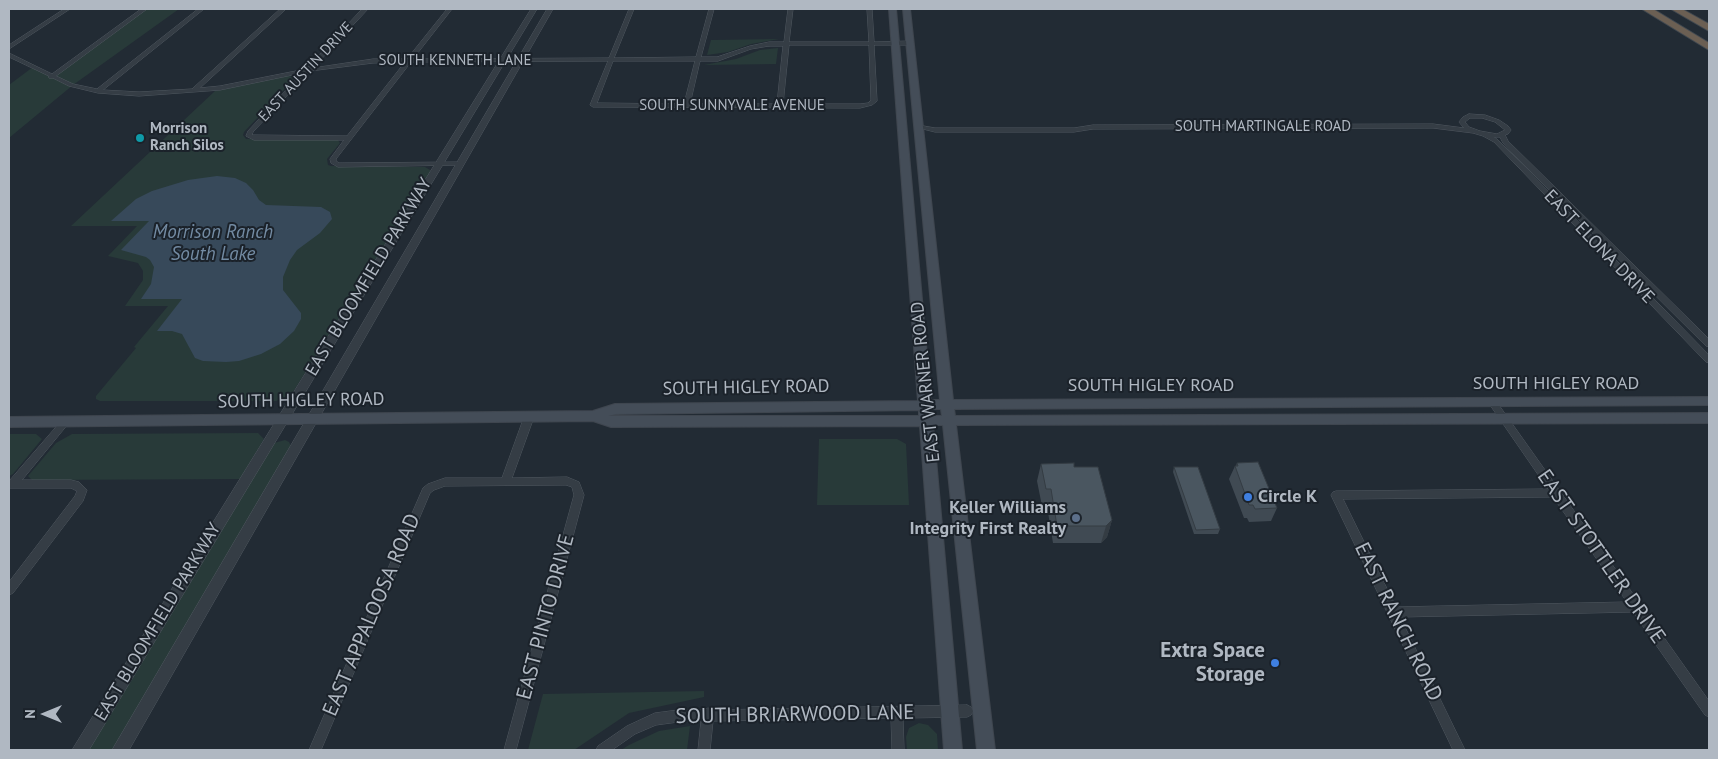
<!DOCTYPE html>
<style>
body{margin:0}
#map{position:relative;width:1718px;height:759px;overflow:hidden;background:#222b34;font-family:"PT Sans",sans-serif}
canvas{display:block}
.frame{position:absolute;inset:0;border:10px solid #b0b8c2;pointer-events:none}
.north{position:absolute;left:20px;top:689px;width:50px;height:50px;-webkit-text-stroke:4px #1b222a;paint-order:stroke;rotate:270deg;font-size:14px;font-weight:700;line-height:20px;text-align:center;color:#b0b8c2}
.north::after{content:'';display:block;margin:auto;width:18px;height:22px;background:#b0b8c2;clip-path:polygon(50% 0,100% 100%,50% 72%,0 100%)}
</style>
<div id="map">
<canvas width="1718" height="759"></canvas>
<div class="frame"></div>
<div class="north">N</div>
</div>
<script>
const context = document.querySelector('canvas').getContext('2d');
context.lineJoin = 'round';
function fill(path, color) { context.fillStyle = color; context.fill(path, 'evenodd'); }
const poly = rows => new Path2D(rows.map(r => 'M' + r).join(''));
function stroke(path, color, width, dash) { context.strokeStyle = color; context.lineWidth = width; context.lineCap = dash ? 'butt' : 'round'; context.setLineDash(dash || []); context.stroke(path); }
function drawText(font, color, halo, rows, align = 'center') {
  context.font = font + ' "PT Sans",sans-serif'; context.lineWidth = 4; context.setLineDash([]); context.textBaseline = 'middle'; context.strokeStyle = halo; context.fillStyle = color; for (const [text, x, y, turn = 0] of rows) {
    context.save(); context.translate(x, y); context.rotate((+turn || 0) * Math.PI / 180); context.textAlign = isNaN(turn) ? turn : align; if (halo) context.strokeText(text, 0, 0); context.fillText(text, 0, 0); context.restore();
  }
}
const green = poly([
 [144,9,179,9,73,85,9,138,9,85,33,67,51,77],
 [779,39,751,44,728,52,707,55,711,40],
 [778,48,776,64,704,65,736,59,760,50],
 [288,76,296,77,244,132,243,135,246,139,338,140,340,143,327,159,328,165,331,166,425,167,430,170,430,172,293,392,288,397,276,401,100,401,96,399,96,396,136,348,134,347,168,306,125,306,143,280,143,271,138,263,108,256,137,226,71,226,215,91],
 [258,433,264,439,240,479,32,480,28,476,56,443,72,434],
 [9,434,36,434,42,439,13,474,9,476],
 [819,439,897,439,906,444,909,505,817,505],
 [285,440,289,442,291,446,113,750,86,750,270,447,274,443],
 [704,691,704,697,629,713,574,750,528,750,543,694],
 [919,723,928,725,937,734,938,750,907,750,906,737,909,728],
 [690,726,687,750,621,750,629,745,659,731]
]);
const water = poly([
 [217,176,235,178,246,183,253,190,259,200,266,205,321,207,330,212,332,219,320,233,297,250,290,260,283,277,283,290,301,313,301,319,294,331,280,344,261,354,239,361,226,362,203,361,195,358,182,334,172,331,157,331,182,299,141,299,151,284,154,267,150,260,146,257,121,250,149,221,111,221,136,199,152,191,188,180]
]);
const minor = poly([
 [64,9,70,9,9,49,9,45,64,9],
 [141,9,147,9,56,76,73,84,97,89,198,9,204,9,103,90,139,92,192,89,280,9,286,9,200,88,220,86,306,69,362,9,368,9,313,68,373,59,407,59,447,9,452,9,413,59,609,58,629,9,634,9,614,58,696,57,709,9,714,9,701,57,717,57,750,46,769,42,784,42,788,9,793,9,789,42,869,42,867,9,872,9,874,42,910,41,913,43,910,45,874,45,877,101,872,105,860,108,593,107,590,105,608,61,411,62,336,159,336,161,339,163,460,162,462,163,462,165,338,167,331,163,330,159,344,140,254,140,246,136,248,131,302,73,220,90,139,96,98,93,69,86,53,78,49,78,49,76,9,57,9,53,11,54,52,74,141,9],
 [789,45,869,45,871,100,868,103,860,104,783,104,789,45],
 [769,46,783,46,777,104,690,104,700,61,718,61,751,49,769,46],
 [613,61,695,61,684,104,597,103,613,61],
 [405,62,347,136,252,135,253,132,310,71,373,63,405,62],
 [1469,114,1485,115,1499,120,1508,126,1511,130,1508,134,1505,135,1508,141,1709,339,1709,347,1706,346,1515,156,1503,143,1500,137,1494,137,1498,140,1709,355,1709,363,1706,362,1494,142,1483,136,1473,133,1433,128,1093,129,1074,132,935,132,915,127,918,125,935,128,1074,128,1093,125,1433,124,1464,128,1459,122,1463,117,1469,114],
 [1470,118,1482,118,1495,122,1505,130,1497,134,1480,131,1469,127,1465,122,1470,118],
 [1493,400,1496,401,1709,701,1709,717,1705,715,1633,612,1400,617,1465,750,1453,750,1331,495,1333,492,1336,491,1548,489,1490,405,1489,403,1493,400],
 [1553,497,1627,602,1396,607,1343,499,1553,497],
 [529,414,532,415,534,417,512,478,567,477,579,482,584,495,516,750,504,750,574,495,572,487,566,485,445,486,434,490,430,493,321,750,309,750,423,488,428,484,445,478,502,478,524,417,526,415,529,414],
 [65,419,68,420,70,422,68,424,22,480,71,480,79,482,87,490,83,501,13,593,9,595,9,582,75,496,77,491,71,488,9,488,9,480,10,480,62,420,65,419],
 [967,705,971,707,973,711,971,715,967,717,903,718,904,750,892,750,891,718,713,721,710,750,698,750,701,721,678,722,656,725,635,734,612,750,596,750,598,746,627,726,655,713,678,710,704,710,708,708,712,710,967,705]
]);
const tertiary = poly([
 [531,9,537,9,89,750,72,750,531,9],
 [547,9,553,9,129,750,112,750,547,9]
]);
const secondary = poly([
 [889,9,896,9,931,400,940,400,903,9,910,9,953,400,1709,397,1709,405,954,409,955,416,1709,413,1709,423,956,425,995,750,977,750,943,425,933,425,962,750,944,750,920,426,611,427,593,421,9,427,9,417,593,411,615,404,918,401,889,9],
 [931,409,941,409,942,416,932,416,931,409],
 [919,410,919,416,608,416,616,414,919,410]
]);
const motorway = poly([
 [1642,9,1653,9,1709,43,1709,50,1642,9],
 [1671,9,1682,9,1709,24,1709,31,1671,9]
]);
const wall = poly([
 [1237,463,1277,508,1271,521,1249,522,1247,518,1244,518,1229,479,1235,466,1236,466],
 [1041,464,1112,520,1107,537,1101,543,1053,543,1047,506,1042,506,1037,481],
 [1174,467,1220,529,1218,534,1194,534,1173,472]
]);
const shadedWall = poly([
 [1112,520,1107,537,1101,543,1106,526]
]);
const building = poly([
 [1258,462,1277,508,1255,509,1253,505,1249,505,1235,466,1238,466,1237,463,1258,462],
 [1074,463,1074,467,1098,467,1112,520,1106,526,1057,526,1051,489,1046,489,1041,464,1074,463],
 [1174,467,1198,467,1220,529,1196,530,1174,467]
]);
const markers = [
 [140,138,5,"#0f9aa8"],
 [1248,497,5,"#3f7fe0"],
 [1076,518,5,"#5c6f8a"],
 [1275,663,5,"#3f7fe0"]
];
const farStreetnames = [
 ["SOUTH KENNETH LANE",455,61],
 ["EAST AUSTIN DRIVE",306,72,-47],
 ["SOUTH SUNNYVALE AVENUE",732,106],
 ["SOUTH MARTINGALE ROAD",1263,127]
];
const farPoinames = [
 ["Morrison",150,129],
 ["Ranch Silos",150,146]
];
const streetNames = [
 ["EAST ELONA DRIVE",1599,247,46],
 ["EAST BLOOMFIELD PARKWAY",369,277,-59],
 ["EAST WARNER ROAD",926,382,-96],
 ["SOUTH HIGLEY ROAD",1556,384],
 ["SOUTH HIGLEY ROAD",1151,386],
 ["SOUTH HIGLEY ROAD",746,388,-1],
 ["SOUTH HIGLEY ROAD",301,401,-1],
 ["EAST BLOOMFIELD PARKWAY",158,622,-59]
];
const poiNames = [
 ["Circle K",1258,497],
 ["Keller Williams",1066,508,"right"],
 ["Integrity First Realty",1066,529,"right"]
];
const waterNames = [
 ["Morrison Ranch",213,233],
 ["South Lake",213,255]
];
const nearStreetnames = [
 ["EAST STOTTLER DRIVE",1601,557,55],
 ["EAST APPALOOSA ROAD",372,615,-67],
 ["EAST PINTO DRIVE",546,617,-75],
 ["EAST RANCH ROAD",1398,622,64],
 ["SOUTH BRIARWOOD LANE",795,715,-1]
];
const nearPoinames = [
 ["Extra Space",1265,651],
 ["Storage",1265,675]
];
fill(green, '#283a39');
fill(water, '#37495a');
stroke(minor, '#505860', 1);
stroke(tertiary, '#505860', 1);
stroke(secondary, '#3f464f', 2);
stroke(motorway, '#404850', 2);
fill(minor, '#353d45');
fill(tertiary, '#353d45');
fill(secondary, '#444d58');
fill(motorway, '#6b5f53');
fill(wall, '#404a53');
fill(shadedWall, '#343c43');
fill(building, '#4a5660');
stroke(building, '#343c43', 1);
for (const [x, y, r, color] of markers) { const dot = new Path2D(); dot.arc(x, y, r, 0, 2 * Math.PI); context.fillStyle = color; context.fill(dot); stroke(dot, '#1b222a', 2); }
drawText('15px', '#b0b8c2', '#1b222a', farStreetnames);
drawText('bold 15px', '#b0b8c2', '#1b222a', farPoinames, 'left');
drawText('18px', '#b0b8c2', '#1b222a', streetNames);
drawText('bold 18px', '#b0b8c2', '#1b222a', poiNames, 'left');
drawText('italic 19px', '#738ba3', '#1b222a', waterNames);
drawText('21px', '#b0b8c2', '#1b222a', nearStreetnames);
drawText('bold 21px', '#b0b8c2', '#1b222a', nearPoinames, 'right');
</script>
